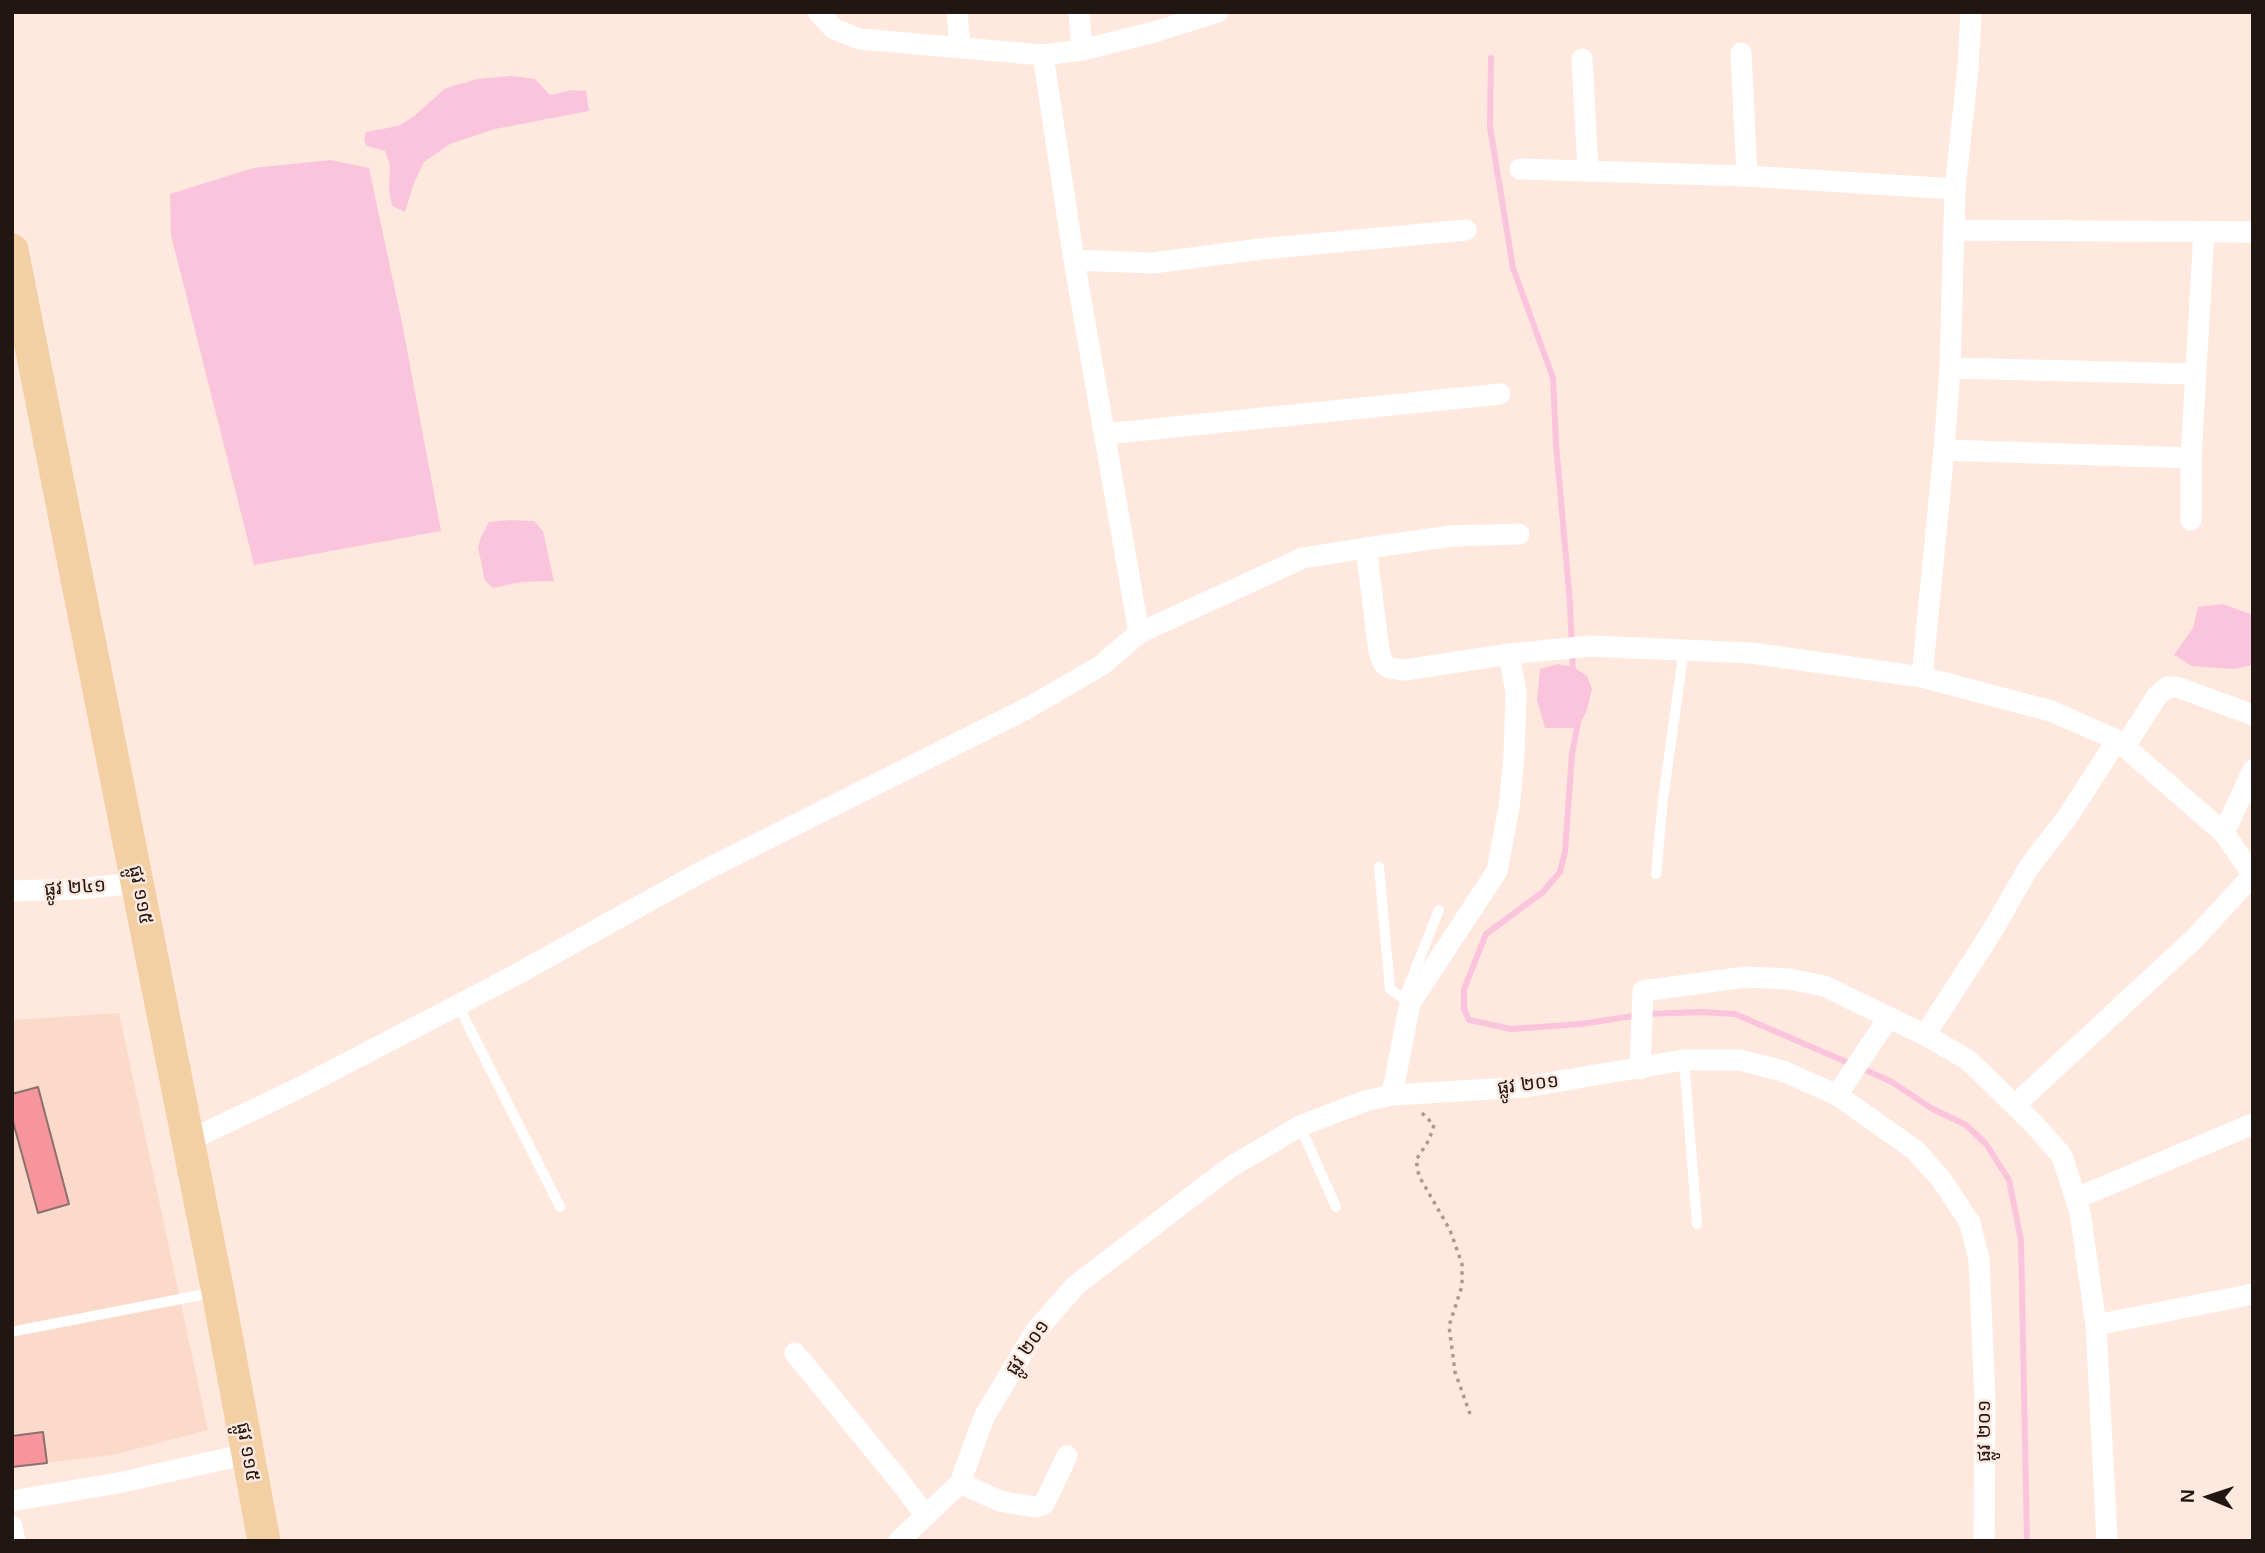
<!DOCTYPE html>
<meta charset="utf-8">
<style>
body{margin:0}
#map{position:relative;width:2265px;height:1553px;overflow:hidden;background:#ffe9df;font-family:Helvetica,sans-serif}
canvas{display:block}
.frame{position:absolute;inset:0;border:14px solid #201713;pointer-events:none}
.north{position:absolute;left:2174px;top:1462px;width:70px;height:70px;-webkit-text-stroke:5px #ffe9df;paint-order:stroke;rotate:272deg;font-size:19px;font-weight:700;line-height:28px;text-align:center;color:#201713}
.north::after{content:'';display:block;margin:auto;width:24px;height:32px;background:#201713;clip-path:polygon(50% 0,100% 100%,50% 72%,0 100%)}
</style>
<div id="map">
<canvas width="2265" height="1553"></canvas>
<div class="frame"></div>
<div class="north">N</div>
</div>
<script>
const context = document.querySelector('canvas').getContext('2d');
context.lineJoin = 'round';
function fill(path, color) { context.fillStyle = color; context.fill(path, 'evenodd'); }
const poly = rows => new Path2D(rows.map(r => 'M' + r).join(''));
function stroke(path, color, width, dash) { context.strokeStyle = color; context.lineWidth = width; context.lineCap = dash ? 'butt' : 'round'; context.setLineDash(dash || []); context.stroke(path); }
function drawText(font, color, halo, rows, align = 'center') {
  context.font = font + ' Helvetica,"Noto Sans Khmer",sans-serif'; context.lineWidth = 5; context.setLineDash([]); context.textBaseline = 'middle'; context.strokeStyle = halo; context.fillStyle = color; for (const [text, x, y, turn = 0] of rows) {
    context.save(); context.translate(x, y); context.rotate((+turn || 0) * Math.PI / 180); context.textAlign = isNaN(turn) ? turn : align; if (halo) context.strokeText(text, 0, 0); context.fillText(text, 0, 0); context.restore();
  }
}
const built = poly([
 [119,1013,208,1430,113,1455,12,1467,12,1020]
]);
const water = poly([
 [511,76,535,79,550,95,572,90,586,91,589,111,495,129,450,144,424,162,414,183,405,212,392,206,389,189,390,165,385,151,367,146,364,140,366,132,398,126,413,117,446,88,478,79],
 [331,160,369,168,402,323,441,531,254,565,171,235,170,194,253,168],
 [510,520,534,521,543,531,554,581,521,582,493,588,485,581,478,547,481,537,489,522],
 [2223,604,2253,615,2253,665,2234,669,2192,666,2174,655,2193,628,2198,607],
 [1558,664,1573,667,1587,676,1592,689,1587,710,1578,728,1545,728,1537,700,1540,669]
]);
const stream = poly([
 [1491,58,1490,127,1513,268,1553,378,1556,444,1570,603,1573,673],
 [1578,722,1572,754,1565,852,1560,872,1543,892,1486,934,1464,989,1464,1009,1469,1020,1511,1029,1581,1024,1646,1014,1699,1012,1735,1014,1851,1064],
 [1861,1068,1892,1082,1931,1108,1966,1125,1986,1144,2009,1180,2021,1240,2027,1541]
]);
const building = poly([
 [38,1087,69,1204,38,1213,12,1118,12,1094,38,1087],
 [43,1432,47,1463,12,1467,12,1436,43,1432]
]);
const path = poly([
 [1422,1113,1434,1125,1429,1140,1416,1160,1419,1176,1450,1230,1462,1264,1462,1286,1449,1326,1455,1372,1470,1414]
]);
const service = poly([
 [1379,867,1390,989,1410,1003],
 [1656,874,1663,799,1684,649],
 [1406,993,1439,910],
 [458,1005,560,1207],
 [1684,1060,1697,1224],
 [1300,1126,1336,1207],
 [16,1331,216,1292]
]);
const minor = poly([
 [818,12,834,29,860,39,1043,55,1082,50,1154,32,1218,12],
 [957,12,960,46],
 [1079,12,1082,50],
 [1741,53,1747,176],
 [1582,59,1588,171],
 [1520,169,1747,176,1955,189],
 [1955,230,2253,232],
 [1074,260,1153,263,1261,249,1466,230],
 [1950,368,2196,374],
 [1105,434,1500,394],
 [1944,450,2191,458,2204,231],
 [2191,458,2191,520],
 [1366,548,1452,536,1519,534],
 [1139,633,1303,558,1366,548,1379,651,1383,663,1389,668,1405,670,1509,654,1590,646,1751,653,1922,677,2051,711,2117,740,2224,833,2253,875,2195,938,2015,1105],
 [1922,677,1944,450,1950,368,1955,189,1968,68,1971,12],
 [2125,746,2157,696,2168,687,2177,687,2253,715],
 [2224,833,2253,770],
 [12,891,77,889,137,883],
 [1925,1035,1991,933,2029,867,2068,816,2117,740],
 [1640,1069,1643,991,1745,977,1789,979,1824,986,1925,1035,1968,1060,2034,1124,2062,1156,2080,1212,2096,1325,2107,1541],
 [1392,1095,1410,1003,1497,871,1509,807,1514,756,1516,693,1509,654],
 [1837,1095,1889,1017],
 [188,1141,297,1089,510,978,701,872,1028,708,1102,665,1139,633,1074,260,1043,55],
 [2077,1198,2253,1124],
 [2096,1325,2253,1294],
 [795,1353,901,1483,926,1516],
 [960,1483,1000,1501,1035,1507,1044,1504,1067,1456],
 [12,1501,118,1483,247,1454],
 [12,1526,15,1541],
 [899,1541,960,1483,984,1417,1035,1332,1076,1285,1229,1168,1300,1126,1365,1101,1392,1095,1525,1087,1684,1060,1740,1060,1783,1071,1837,1095,1915,1150,1941,1179,1970,1223,1979,1260,1985,1400,1984,1541]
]);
const primary = poly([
 [12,250,218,1292,264,1541]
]);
const streetNames = [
 ["ផ្លូវ ២៤១",75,888,-4],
 ["ផ្លូវ ១១៥",140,895,79],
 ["ផ្លូវ ២០១",1528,1085,-7],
 ["ផ្លូវ ២០១",1028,1348,-56],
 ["ផ្លូវ ២០១",1985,1431,-90],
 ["ផ្លូវ ១១៥",247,1452,80]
];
fill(built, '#fcdaca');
fill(water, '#fbc4dd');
stroke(stream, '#fbc4dd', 6);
fill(building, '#f7969a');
stroke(building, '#8b7070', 2);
stroke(path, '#ab9a92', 3.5, [3.5, 5]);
stroke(service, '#fff', 10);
stroke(minor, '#fff', 21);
stroke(primary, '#f2d0a3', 33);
drawText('19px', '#201713', '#ffe9df', streetNames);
</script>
